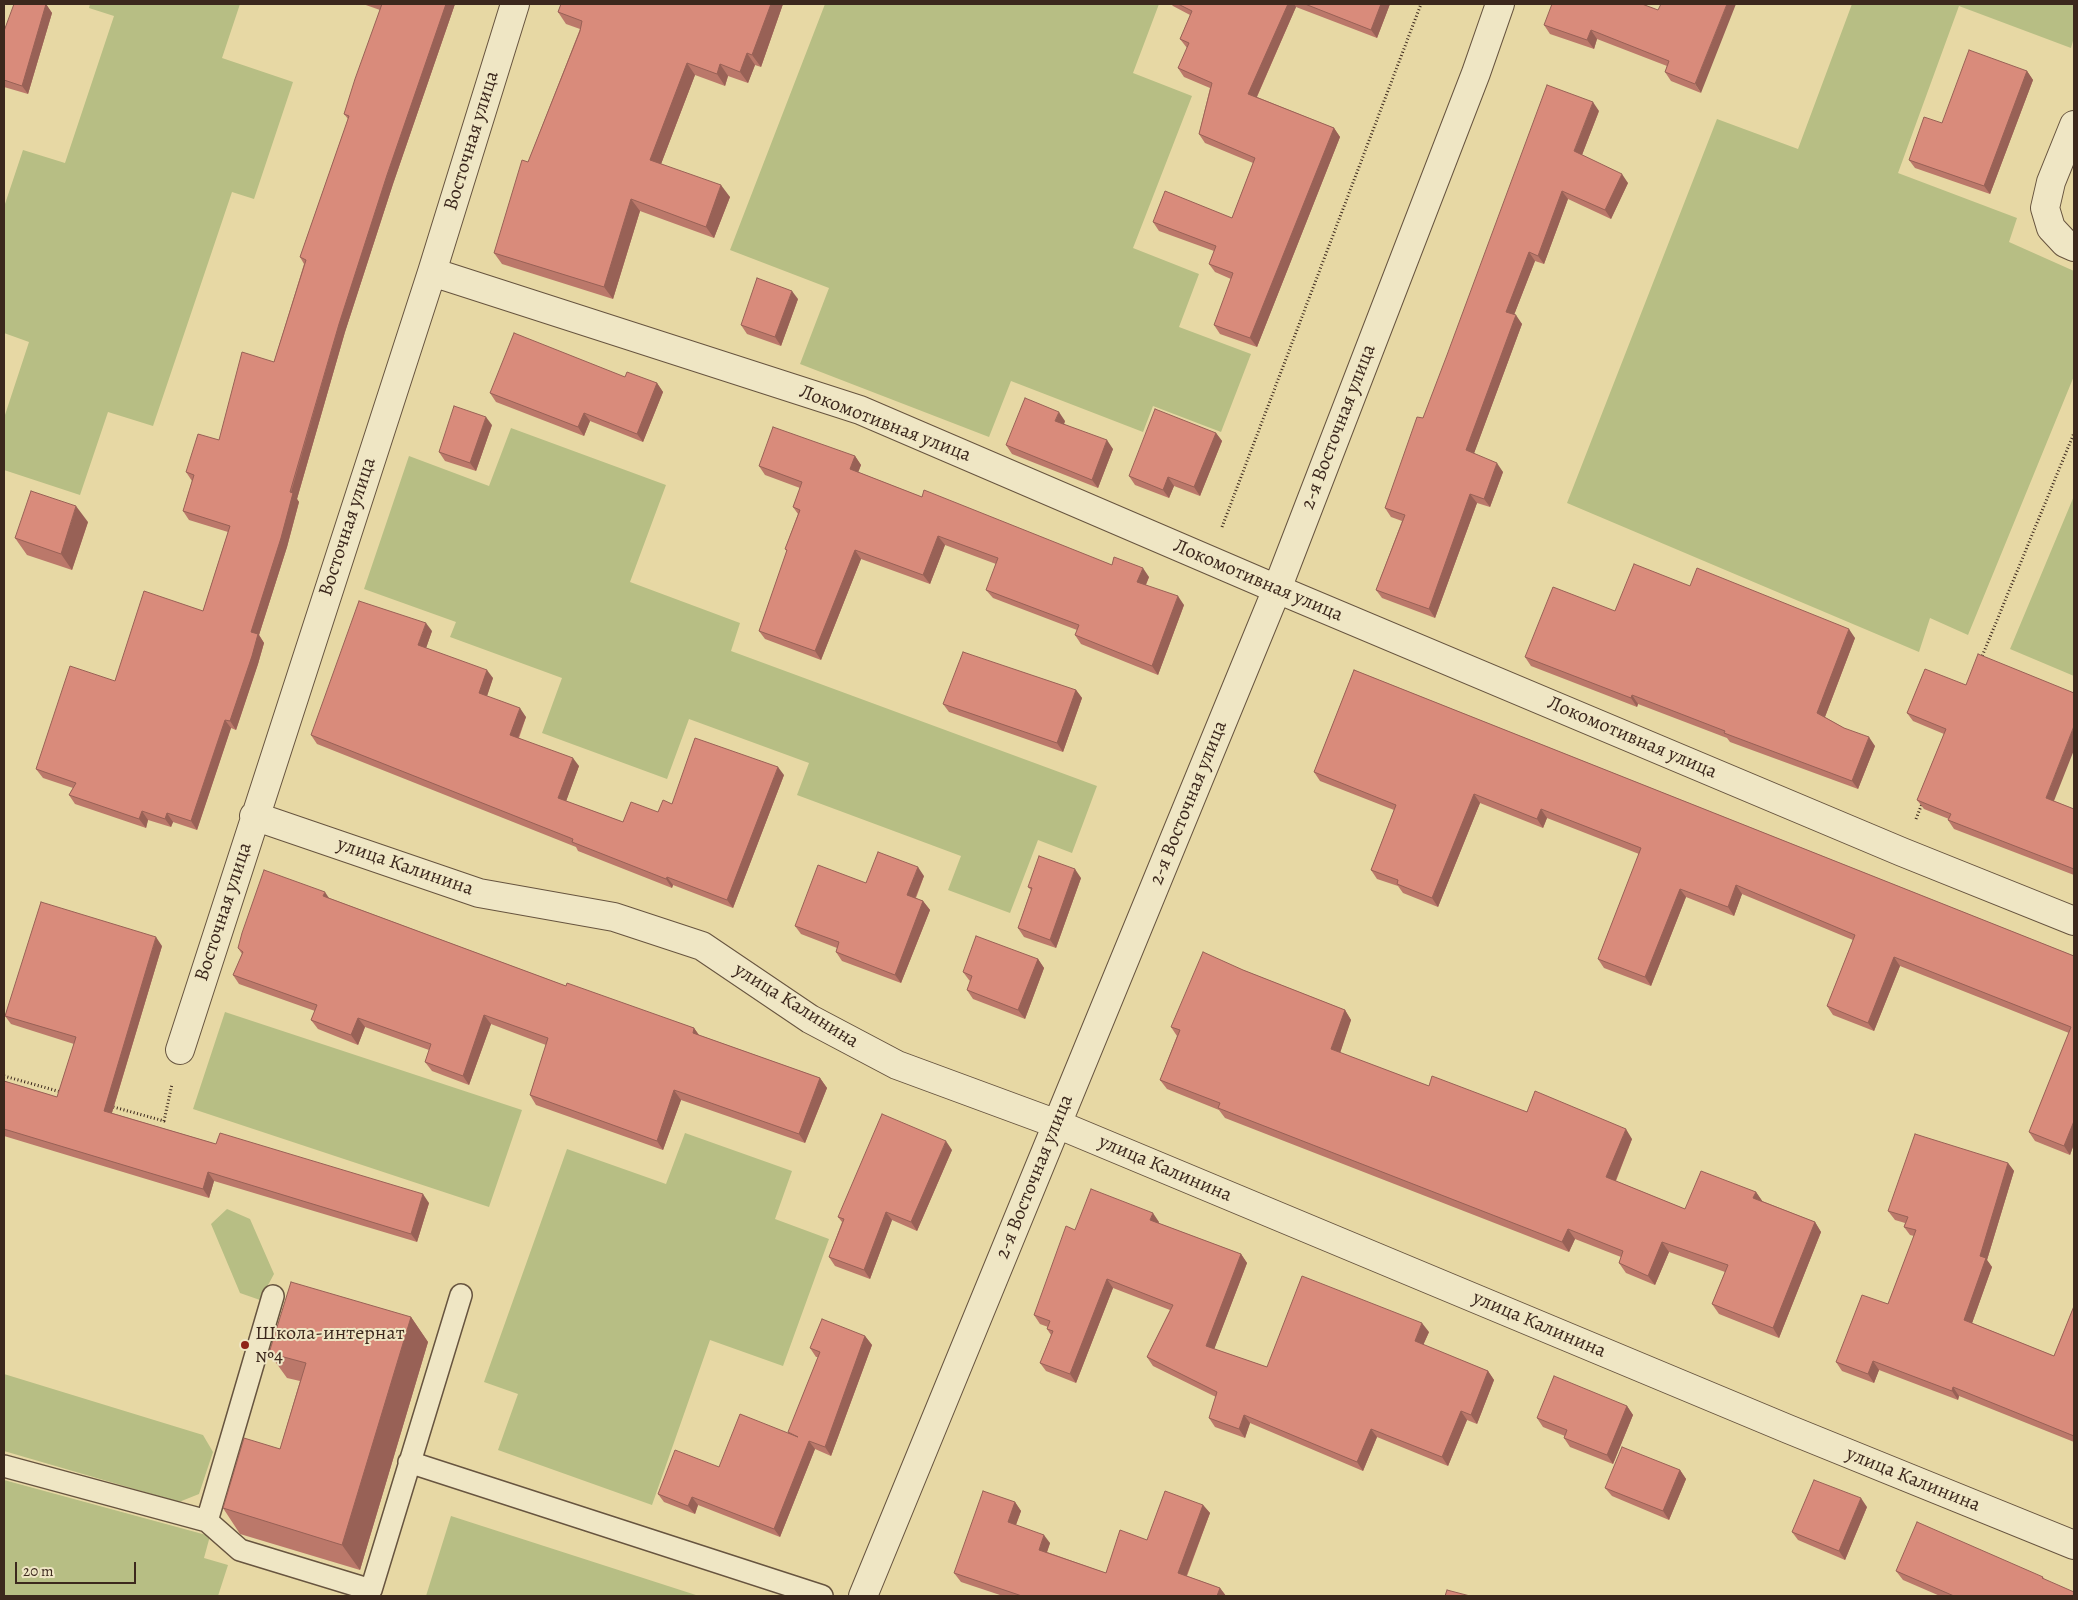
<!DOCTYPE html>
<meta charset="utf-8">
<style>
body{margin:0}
#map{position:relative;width:2078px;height:1600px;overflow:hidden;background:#e7d8a4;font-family:Alegreya,serif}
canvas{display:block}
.frame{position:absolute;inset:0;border:5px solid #3c281d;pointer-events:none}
.scale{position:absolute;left:15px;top:1562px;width:121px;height:22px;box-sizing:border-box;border:2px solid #3c281d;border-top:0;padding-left:6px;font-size:15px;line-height:18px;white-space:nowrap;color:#3c281d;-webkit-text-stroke:4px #efe6c4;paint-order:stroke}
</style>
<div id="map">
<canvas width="2078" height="1600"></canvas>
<div class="frame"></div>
<div class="scale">20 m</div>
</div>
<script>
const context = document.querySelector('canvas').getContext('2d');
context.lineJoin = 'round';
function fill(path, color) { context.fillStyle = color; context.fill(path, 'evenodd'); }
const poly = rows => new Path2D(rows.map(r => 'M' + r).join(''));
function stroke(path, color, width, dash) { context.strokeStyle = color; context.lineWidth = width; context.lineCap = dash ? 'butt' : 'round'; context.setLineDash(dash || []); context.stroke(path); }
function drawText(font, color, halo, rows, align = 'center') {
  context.font = font + ' Alegreya,serif'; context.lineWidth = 4; context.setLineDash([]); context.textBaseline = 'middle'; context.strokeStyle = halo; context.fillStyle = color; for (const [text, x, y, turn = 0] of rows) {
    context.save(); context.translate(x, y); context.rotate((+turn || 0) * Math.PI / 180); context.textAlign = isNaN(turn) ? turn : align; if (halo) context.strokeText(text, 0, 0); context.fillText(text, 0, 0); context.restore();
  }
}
const green = poly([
 [90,4,240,4,222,58,293,82,254,199,232,192,153,426,108,412,80,495,4,470,4,418,29,342,4,333,4,207,23,150,65,163,114,16,89,8],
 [825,4,1159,4,1133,73,1192,96,1133,248,1199,274,1179,327,1251,354,1221,432,1153,406,1143,432,1011,381,989,437,800,364,829,288,730,250],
 [1852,4,2074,4,2074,37,2071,48,1959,6,1898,173,2017,218,2009,242,2074,271,2074,376,1968,635,1930,618,1919,652,1567,503,1717,119,1798,149],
 [511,428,666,485,630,582,740,623,731,651,1097,786,1072,853,1038,840,1010,913,948,890,961,856,797,795,809,763,689,719,667,779,542,733,562,678,450,637,456,622,364,589,409,456,489,486],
 [2074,496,2074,676,2010,649],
 [225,1012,522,1110,489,1207,193,1109],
 [685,1133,792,1171,775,1219,829,1239,783,1366,710,1340,652,1505,498,1450,518,1394,484,1382,567,1149,666,1184],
 [227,1209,250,1219,274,1274,260,1300,240,1293,211,1224],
 [4,1374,203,1435,213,1452,199,1494,179,1502,4,1451],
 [4,1480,210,1536,204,1558,228,1565,218,1596,4,1596],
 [451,1516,699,1596,426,1596]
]);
const path = poly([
 [1222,527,1421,4],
 [1981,659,2074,433],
 [1916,819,1923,801],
 [4,1076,61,1092],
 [110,1106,164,1121,172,1084]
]);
const lane = poly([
 [409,1462,822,1596],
 [4,1466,207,1521,273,1296],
 [207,1521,240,1550,371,1590,461,1295]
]);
const street = poly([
 [2074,125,2051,182,2045,208,2051,228,2065,243,2074,247],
 [432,272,860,410,1277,589,1902,852,2074,921],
 [254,816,479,893,614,917,702,946,810,1019,897,1065,1057,1124,1788,1429,2074,1545],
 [180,1050,432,272,515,4],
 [863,1596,1277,589,1476,73,1500,4]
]);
const wall = poly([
 [46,4,52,13,28,94,4,87,4,31],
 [363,4,455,4,393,184,345,332,297,499,299,502,287,547,259,635,264,643,258,664,236,730,231,728,197,830,173,822,171,827,148,820,146,828,75,804,69,795,73,788,43,778,36,769,115,681,203,611,228,532,189,520,183,511,192,481,186,472,219,440,274,362,304,264,300,257,348,119,344,114,380,10],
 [561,4,783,4,761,67,755,65,748,83,728,76,725,86,695,75,661,164,730,197,714,238,640,211,613,299,502,264,494,253,528,162,580,29,566,24,558,12],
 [1171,4,1390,4,1377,38,1296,7,1257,97,1334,128,1340,137,1257,347,1220,334,1214,325,1231,279,1215,272,1209,264,1214,251,1159,231,1153,222,1232,218,1253,163,1205,143,1199,134,1210,88,1184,77,1178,68,1187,48,1180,39,1190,15,1173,6],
 [1642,4,1701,93,1671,81,1665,72,1667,66,1597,39,1594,49,1550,34,1544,25],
 [2027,71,2033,80,1990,194,1915,168,1909,160,1942,123],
 [1599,111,1582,155,1628,183,1611,219,1568,199,1544,264,1535,261,1514,315,1522,324,1474,453,1503,472,1490,507,1477,503,1435,618,1382,598,1376,590,1402,521,1391,517,1385,508,1423,418],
 [798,299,781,346,747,334,741,325],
 [625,377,657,383,663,392,643,442,590,421,584,436,496,402,490,393],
 [1065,421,1064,424,1113,449,1098,488,1012,454,1006,445],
 [492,425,476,471,445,461,439,452],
 [1216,433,1222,441,1200,496,1174,486,1169,498,1135,485,1129,476],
 [855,456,861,465,858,472,922,497,1112,565,1149,577,1146,585,1184,605,1158,675,1081,644,1075,635,1077,630,993,598,986,590,996,564,945,545,930,584,861,559,821,660,765,639,759,631,787,551,785,549,798,514,793,507,800,488,765,475,759,466],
 [88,522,72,570,27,555,15,538],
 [1690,586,1855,638,1825,717,1875,746,1858,789,1730,742,1727,738,1638,704,1637,707,1531,666,1525,657,1615,611],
 [432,631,426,648,493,678,487,696,526,717,519,738,579,766,566,801,623,822,658,812,672,804,784,775,733,908,673,885,672,888,578,851,576,847,317,744,311,735],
 [1925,669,2054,801,2074,809,2074,875,1954,829,1948,820,1949,819,1924,809,1917,800,1944,734,1913,721,1907,713],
 [1354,670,2074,956,2074,1144,2070,1155,2035,1141,2029,1132,2069,1033,1900,966,1874,1031,1833,1015,1827,1006,1853,940,1742,894,1734,916,1686,897,1651,986,1604,968,1598,959,1639,854,1547,818,1543,828,1480,803,1438,907,1403,893,1398,886,1377,879,1371,870,1394,810,1320,781,1314,772],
 [1076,690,1082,698,1063,752,949,712,943,704],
 [924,876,916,898,923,901,930,910,901,983,842,961,836,952,837,948,801,934,795,926,866,883],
 [1081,878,1056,948,1024,937,1018,928,1031,890,1028,887],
 [329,898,566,986,694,1028,699,1035,820,1078,827,1088,805,1143,681,1100,663,1150,536,1105,530,1095,546,1045,491,1024,469,1085,432,1071,425,1062,429,1050,365,1027,358,1045,318,1029,311,1020,315,1011,239,984,233,975,242,954,238,948],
 [162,946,112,1113,216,1144,429,1203,417,1242,214,1181,209,1198,4,1136,4,1081,57,1097,74,1044,11,1024,5,1016],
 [1038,959,1044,968,1025,1019,973,999,967,990,970,981,969,980,963,972],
 [1243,970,1345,1010,1351,1020,1340,1053,1429,1086,1632,1139,1616,1181,1685,1209,1756,1192,1762,1201,1815,1222,1821,1232,1779,1338,1719,1314,1712,1304,1725,1272,1669,1252,1655,1285,1626,1273,1619,1263,1621,1257,1575,1239,1569,1252,1225,1118,1219,1110,1167,1089,1160,1080,1177,1036,1171,1027],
 [952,1150,917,1231,892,1220,870,1279,835,1266,829,1257,842,1222,838,1217],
 [2008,1163,2014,1171,1987,1260,1992,1267,1972,1323,2054,1356,2074,1306,2074,1442,1959,1396,1958,1400,1879,1370,1874,1383,1842,1371,1836,1362,1888,1304,1914,1236,1910,1235,1904,1227,1905,1223,1895,1220,1888,1211],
 [1159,1222,1158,1223,1241,1254,1247,1263,1214,1349,1267,1367,1429,1332,1423,1345,1488,1371,1494,1380,1477,1424,1467,1420,1448,1466,1377,1437,1363,1471,1250,1423,1245,1438,1215,1427,1209,1418,1216,1397,1153,1366,1147,1357,1170,1310,1113,1288,1076,1383,1046,1371,1040,1363,1051,1335,1047,1329,1048,1327,1040,1324,1034,1315,1075,1230],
 [411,1317,428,1342,360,1570,240,1534,223,1508,280,1449,300,1381,287,1378,269,1353],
 [865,1336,872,1345,831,1456,815,1449,780,1537,698,1505,695,1514,664,1502,658,1494,719,1467,788,1433,818,1357,816,1357,810,1348],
 [1627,1406,1633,1415,1613,1464,1570,1447,1564,1438,1565,1436,1543,1427,1537,1418],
 [1680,1470,1686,1479,1669,1520,1612,1496,1605,1488],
 [1015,1502,1021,1511,1016,1525,1050,1543,1047,1552,1106,1573,1147,1540,1203,1505,1210,1513,1187,1576,1220,1588,1226,1596,1003,1596,961,1582,954,1573],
 [1867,1507,1845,1560,1798,1540,1792,1532],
 [1896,1571,2043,1577,2045,1580,2074,1596,1940,1596,1903,1580]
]);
const shadedWall = poly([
 [46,4,52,13,28,94,22,86],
 [446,4,455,4,393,184,345,332,297,499,299,502,287,547,259,635,264,643,258,664,236,730,230,721,251,632,339,324,387,175],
 [771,4,783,4,761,67,752,55],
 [1288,4,1294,4,1296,7,1254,103,1248,94],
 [1381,4,1390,4,1377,38,1371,30],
 [1727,4,1736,4,1701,93,1695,84],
 [1591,30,1597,39,1594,49,1587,40],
 [747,53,755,65,748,83,740,72],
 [687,63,695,75,658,172,650,160],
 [720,64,728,76,725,86,717,74],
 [2027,71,2033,80,1990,194,1984,186],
 [1593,102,1599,111,1580,160,1574,151],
 [1334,128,1340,137,1257,347,1250,338],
 [1622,174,1628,183,1611,219,1605,210],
 [721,185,730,197,714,238,706,227],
 [1562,191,1568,199,1544,264,1538,256],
 [631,199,640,211,613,299,604,287],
 [1529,252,1535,261,1512,320,1506,312],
 [792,291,798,299,781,346,775,337],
 [1516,315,1522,324,1472,459,1466,450],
 [657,383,663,392,643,442,637,434],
 [1059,412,1065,421,1062,430,1055,421],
 [584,413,590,421,584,436,578,427],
 [486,417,492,425,476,471,470,463],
 [1216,433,1222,441,1200,496,1194,487],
 [1107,440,1113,449,1098,488,1092,480],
 [855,456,861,465,856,478,850,469],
 [1497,463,1503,472,1490,507,1484,499],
 [1168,477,1174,486,1169,498,1163,490],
 [1470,494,1477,503,1435,618,1429,609],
 [76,506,88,522,72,570,61,554],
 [938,536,945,545,930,584,923,575],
 [855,550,861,559,821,660,815,651],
 [1143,568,1149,577,1143,591,1137,582],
 [1178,596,1184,605,1158,675,1152,666],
 [426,623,432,631,424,654,418,645],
 [1849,629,1855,638,1823,722,1817,713],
 [487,670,493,678,485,702,479,693],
 [1076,690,1082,698,1063,752,1057,743],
 [1632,695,1638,704,1637,707,1631,698],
 [520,708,526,717,516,743,510,735],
 [225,720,231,728,197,830,191,821],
 [2074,726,2074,750,2052,806,2046,798],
 [1869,737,1875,746,1858,789,1852,781],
 [573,758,579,766,564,807,558,798],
 [778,767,784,775,733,908,727,900],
 [1474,794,1480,803,1438,907,1432,898],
 [1541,809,1547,818,1543,828,1537,819],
 [142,811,148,820,146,828,139,819],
 [167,813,173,822,171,827,165,819],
 [918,867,924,876,913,903,907,895],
 [1075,869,1081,878,1056,948,1050,940],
 [667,877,673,885,672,888,666,879],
 [1736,885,1742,894,1734,916,1728,907],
 [1680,889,1686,897,1651,986,1645,977],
 [325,892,331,901,323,896],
 [923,901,930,910,901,983,895,975],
 [156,937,162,946,110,1119,104,1111],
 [1894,957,1900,966,1874,1031,1868,1023],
 [1038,959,1044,968,1025,1019,1018,1010],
 [1345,1010,1351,1020,1338,1059,1331,1049],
 [484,1015,491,1024,469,1085,463,1076],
 [358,1018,365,1027,358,1045,351,1035],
 [694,1028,701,1038,693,1033],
 [820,1078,827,1088,805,1143,799,1134],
 [674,1090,681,1100,663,1150,657,1141],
 [2074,1121,2074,1144,2070,1155,2064,1146],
 [1626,1129,1632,1139,1613,1187,1606,1177],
 [946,1141,952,1150,917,1231,911,1222],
 [2008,1163,2014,1171,1987,1260,1992,1267,1970,1329,1964,1320,1980,1256],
 [208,1172,214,1181,209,1198,203,1189],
 [1756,1192,1763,1202,1753,1198],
 [423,1194,429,1203,417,1242,411,1234],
 [886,1212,892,1220,870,1279,864,1270],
 [1153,1213,1159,1222,1156,1229,1150,1220],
 [1815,1222,1821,1232,1779,1338,1773,1328],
 [1568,1229,1575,1239,1569,1252,1562,1242],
 [1662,1242,1669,1252,1655,1285,1648,1276],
 [1241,1254,1247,1263,1212,1355,1206,1346],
 [1107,1279,1113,1288,1076,1383,1070,1374],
 [411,1317,428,1342,360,1570,342,1545],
 [1422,1323,1429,1332,1421,1350,1415,1341],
 [865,1336,872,1345,831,1456,825,1447],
 [1873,1361,1879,1370,1874,1383,1868,1374],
 [1488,1371,1494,1380,1477,1424,1471,1415],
 [1953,1387,1959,1396,1958,1400,1952,1391],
 [1627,1406,1633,1415,1613,1464,1607,1455],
 [1461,1411,1467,1420,1448,1466,1442,1457],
 [1244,1415,1250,1423,1245,1438,1239,1429],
 [1371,1429,1377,1437,1363,1471,1357,1462],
 [809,1441,815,1449,780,1537,774,1529],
 [1680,1470,1686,1479,1669,1520,1663,1511],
 [692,1497,698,1505,695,1514,688,1506],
 [1861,1498,1867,1507,1845,1560,1839,1551],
 [1015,1502,1021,1511,1014,1530,1008,1522],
 [1203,1505,1210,1513,1184,1582,1178,1573],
 [1044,1535,1050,1543,1045,1558,1039,1550],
 [1220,1588,1226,1596,1217,1596]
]);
const building = poly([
 [14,4,46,4,22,86,4,80,4,31,14,4],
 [382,4,446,4,387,175,339,324,290,492,293,493,281,538,251,632,258,634,252,656,230,721,225,720,191,821,167,813,165,819,142,811,139,819,69,795,76,783,36,769,70,666,115,681,144,591,203,611,230,526,183,511,194,475,186,472,198,434,219,440,242,352,274,362,306,260,300,257,349,116,344,114,355,79,382,4],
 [561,4,771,4,752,55,747,53,740,72,720,64,717,74,687,63,650,160,721,185,706,227,631,199,604,287,494,253,522,160,528,162,580,31,582,21,558,12,561,4],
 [1178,4,1288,4,1248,94,1334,128,1250,338,1214,325,1233,273,1209,264,1216,246,1153,222,1165,191,1232,218,1255,158,1199,134,1212,83,1178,68,1189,43,1180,39,1192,11,1178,4],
 [1305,4,1381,4,1371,30,1305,4],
 [1552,4,1642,4,1658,10,1661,4,1727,4,1695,84,1665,72,1669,61,1591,30,1587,40,1544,25,1552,4],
 [1969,50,2027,71,1984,186,1909,160,1924,117,1942,123,1969,50],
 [1547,85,1593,102,1574,151,1622,174,1605,210,1562,191,1538,256,1529,252,1506,312,1516,315,1466,450,1497,463,1484,499,1470,494,1429,609,1376,590,1405,515,1385,508,1417,417,1423,418,1447,355,1547,85],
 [757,278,792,291,775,337,741,325,757,278],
 [514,333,625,377,627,372,657,383,637,434,584,413,578,427,490,393,514,333],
 [1025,398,1059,412,1055,421,1107,440,1092,480,1006,445,1025,398],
 [454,406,486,417,470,463,439,452,454,406],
 [1155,409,1216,433,1194,487,1168,477,1163,490,1129,476,1155,409],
 [773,427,855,456,850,469,922,497,924,490,1112,565,1114,557,1143,568,1137,582,1178,596,1152,666,1075,635,1079,625,986,590,998,558,938,536,923,575,855,550,815,651,759,631,787,550,785,549,800,510,793,507,802,482,759,466,773,427],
 [31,491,76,506,61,554,15,538,31,491],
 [1634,564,1690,586,1697,568,1849,629,1817,713,1844,728,1869,737,1852,781,1724,733,1725,731,1632,695,1631,698,1525,657,1553,587,1615,611,1634,564],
 [359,601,426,623,418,645,487,670,479,693,520,708,510,735,573,758,558,798,623,822,631,802,658,812,663,800,672,804,695,738,778,767,727,900,667,877,666,879,572,842,573,839,311,735,359,601],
 [963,652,1076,690,1057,743,943,704,963,652],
 [1978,654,2074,693,2074,726,2046,798,2074,809,2074,869,1948,820,1951,814,1917,800,1946,729,1907,713,1925,669,1966,685,1978,654],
 [1354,670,2074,956,2074,1121,2064,1146,2029,1132,2071,1027,1894,957,1868,1023,1827,1006,1855,935,1736,885,1728,907,1680,889,1645,977,1598,959,1641,848,1541,809,1537,819,1474,794,1432,898,1397,884,1398,880,1371,870,1396,805,1314,772,1354,670],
 [878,852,918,867,907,895,923,901,895,975,836,952,839,942,795,926,818,865,866,883,878,852],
 [1039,856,1075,869,1050,940,1018,928,1032,888,1028,887,1039,856],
 [264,870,325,892,323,896,566,986,567,983,694,1028,693,1033,820,1078,799,1134,674,1090,657,1141,530,1095,548,1038,484,1015,463,1076,425,1062,431,1044,358,1018,351,1035,311,1020,317,1005,233,975,243,952,238,948,242,933,264,870],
 [41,902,156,937,104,1111,216,1144,220,1133,423,1194,411,1234,208,1172,203,1189,4,1129,4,1081,57,1097,76,1037,5,1016,41,902],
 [976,936,1038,959,1018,1010,967,990,972,976,963,972,976,936],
 [1203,952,1243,970,1345,1010,1331,1049,1429,1086,1432,1076,1527,1112,1535,1091,1626,1129,1606,1177,1685,1209,1701,1171,1756,1192,1753,1198,1815,1222,1773,1328,1712,1304,1728,1265,1662,1242,1648,1276,1619,1263,1623,1251,1568,1229,1562,1242,1218,1108,1220,1103,1160,1080,1180,1030,1171,1027,1203,952],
 [882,1114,946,1141,911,1222,886,1212,864,1270,829,1257,844,1219,838,1217,882,1114],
 [1915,1134,2008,1163,1980,1256,1986,1258,1964,1320,2054,1356,2074,1306,2074,1436,1953,1387,1952,1391,1873,1361,1868,1374,1836,1362,1862,1295,1888,1304,1916,1230,1904,1227,1908,1217,1888,1211,1915,1134],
 [1091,1189,1153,1213,1150,1220,1241,1254,1206,1346,1267,1367,1302,1276,1422,1323,1415,1341,1488,1371,1471,1415,1461,1411,1442,1457,1371,1429,1357,1462,1244,1415,1239,1429,1209,1418,1217,1392,1147,1357,1173,1305,1107,1279,1070,1374,1040,1363,1053,1331,1047,1329,1050,1321,1034,1315,1066,1226,1075,1230,1091,1189],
 [291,1282,411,1317,342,1545,223,1508,244,1438,280,1449,306,1363,269,1353,291,1282],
 [822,1319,865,1336,825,1447,809,1441,774,1529,692,1497,688,1506,658,1494,675,1450,719,1467,740,1414,798,1437,788,1432,820,1352,810,1348,822,1319],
 [1554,1376,1627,1406,1607,1455,1564,1438,1567,1430,1537,1418,1554,1376],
 [1622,1447,1680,1470,1663,1511,1605,1488,1622,1447],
 [1814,1480,1861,1498,1839,1551,1792,1532,1814,1480],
 [983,1491,1015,1502,1008,1522,1044,1535,1039,1550,1106,1573,1120,1530,1147,1540,1165,1491,1203,1505,1178,1573,1220,1588,1217,1596,1022,1596,954,1573,983,1491],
 [1917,1522,2043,1577,2042,1578,2074,1592,2074,1596,1954,1596,1896,1571,1917,1522],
 [1447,1590,1470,1596,1445,1596,1447,1590]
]);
const markers = [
 [245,1345,5,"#8f2418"]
];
const streetNames = [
 ["Восточная улица",472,141,-73],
 ["Локомотивная улица",885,424,21],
 ["2-я Восточная улица",1339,427,-69],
 ["Восточная улица",348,527,-72],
 ["Локомотивная улица",1258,581,23],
 ["Локомотивная улица",1632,738,23],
 ["2-я Восточная улица",1189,803,-68],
 ["улица Калинина",405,867,19],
 ["Восточная улица",224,912,-72],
 ["улица Калинина",796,1006,32],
 ["улица Калинина",1165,1169,23],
 ["2-я Восточная улица",1035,1177,-68],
 ["улица Калинина",1539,1325,23],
 ["улица Калинина",1913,1480,22]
];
const poiNames = [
 ["Школа-интернат",255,1334],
 ["№4",255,1357]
];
fill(green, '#b7be84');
stroke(lane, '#67543f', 24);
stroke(street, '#67543f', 30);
stroke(path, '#3c281d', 3, [1, 2.5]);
stroke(lane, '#efe6c4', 21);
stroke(street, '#efe6c4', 28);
fill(wall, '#bb786a');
fill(shadedWall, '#986156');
fill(building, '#d98b7b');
stroke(building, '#986156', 1);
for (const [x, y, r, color] of markers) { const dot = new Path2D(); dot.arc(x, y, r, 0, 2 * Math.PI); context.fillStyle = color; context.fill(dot); stroke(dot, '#efe6c4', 2); }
drawText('20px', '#3c281d', '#efe6c4', streetNames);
drawText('20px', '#3c281d', '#efe6c4', poiNames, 'left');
</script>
